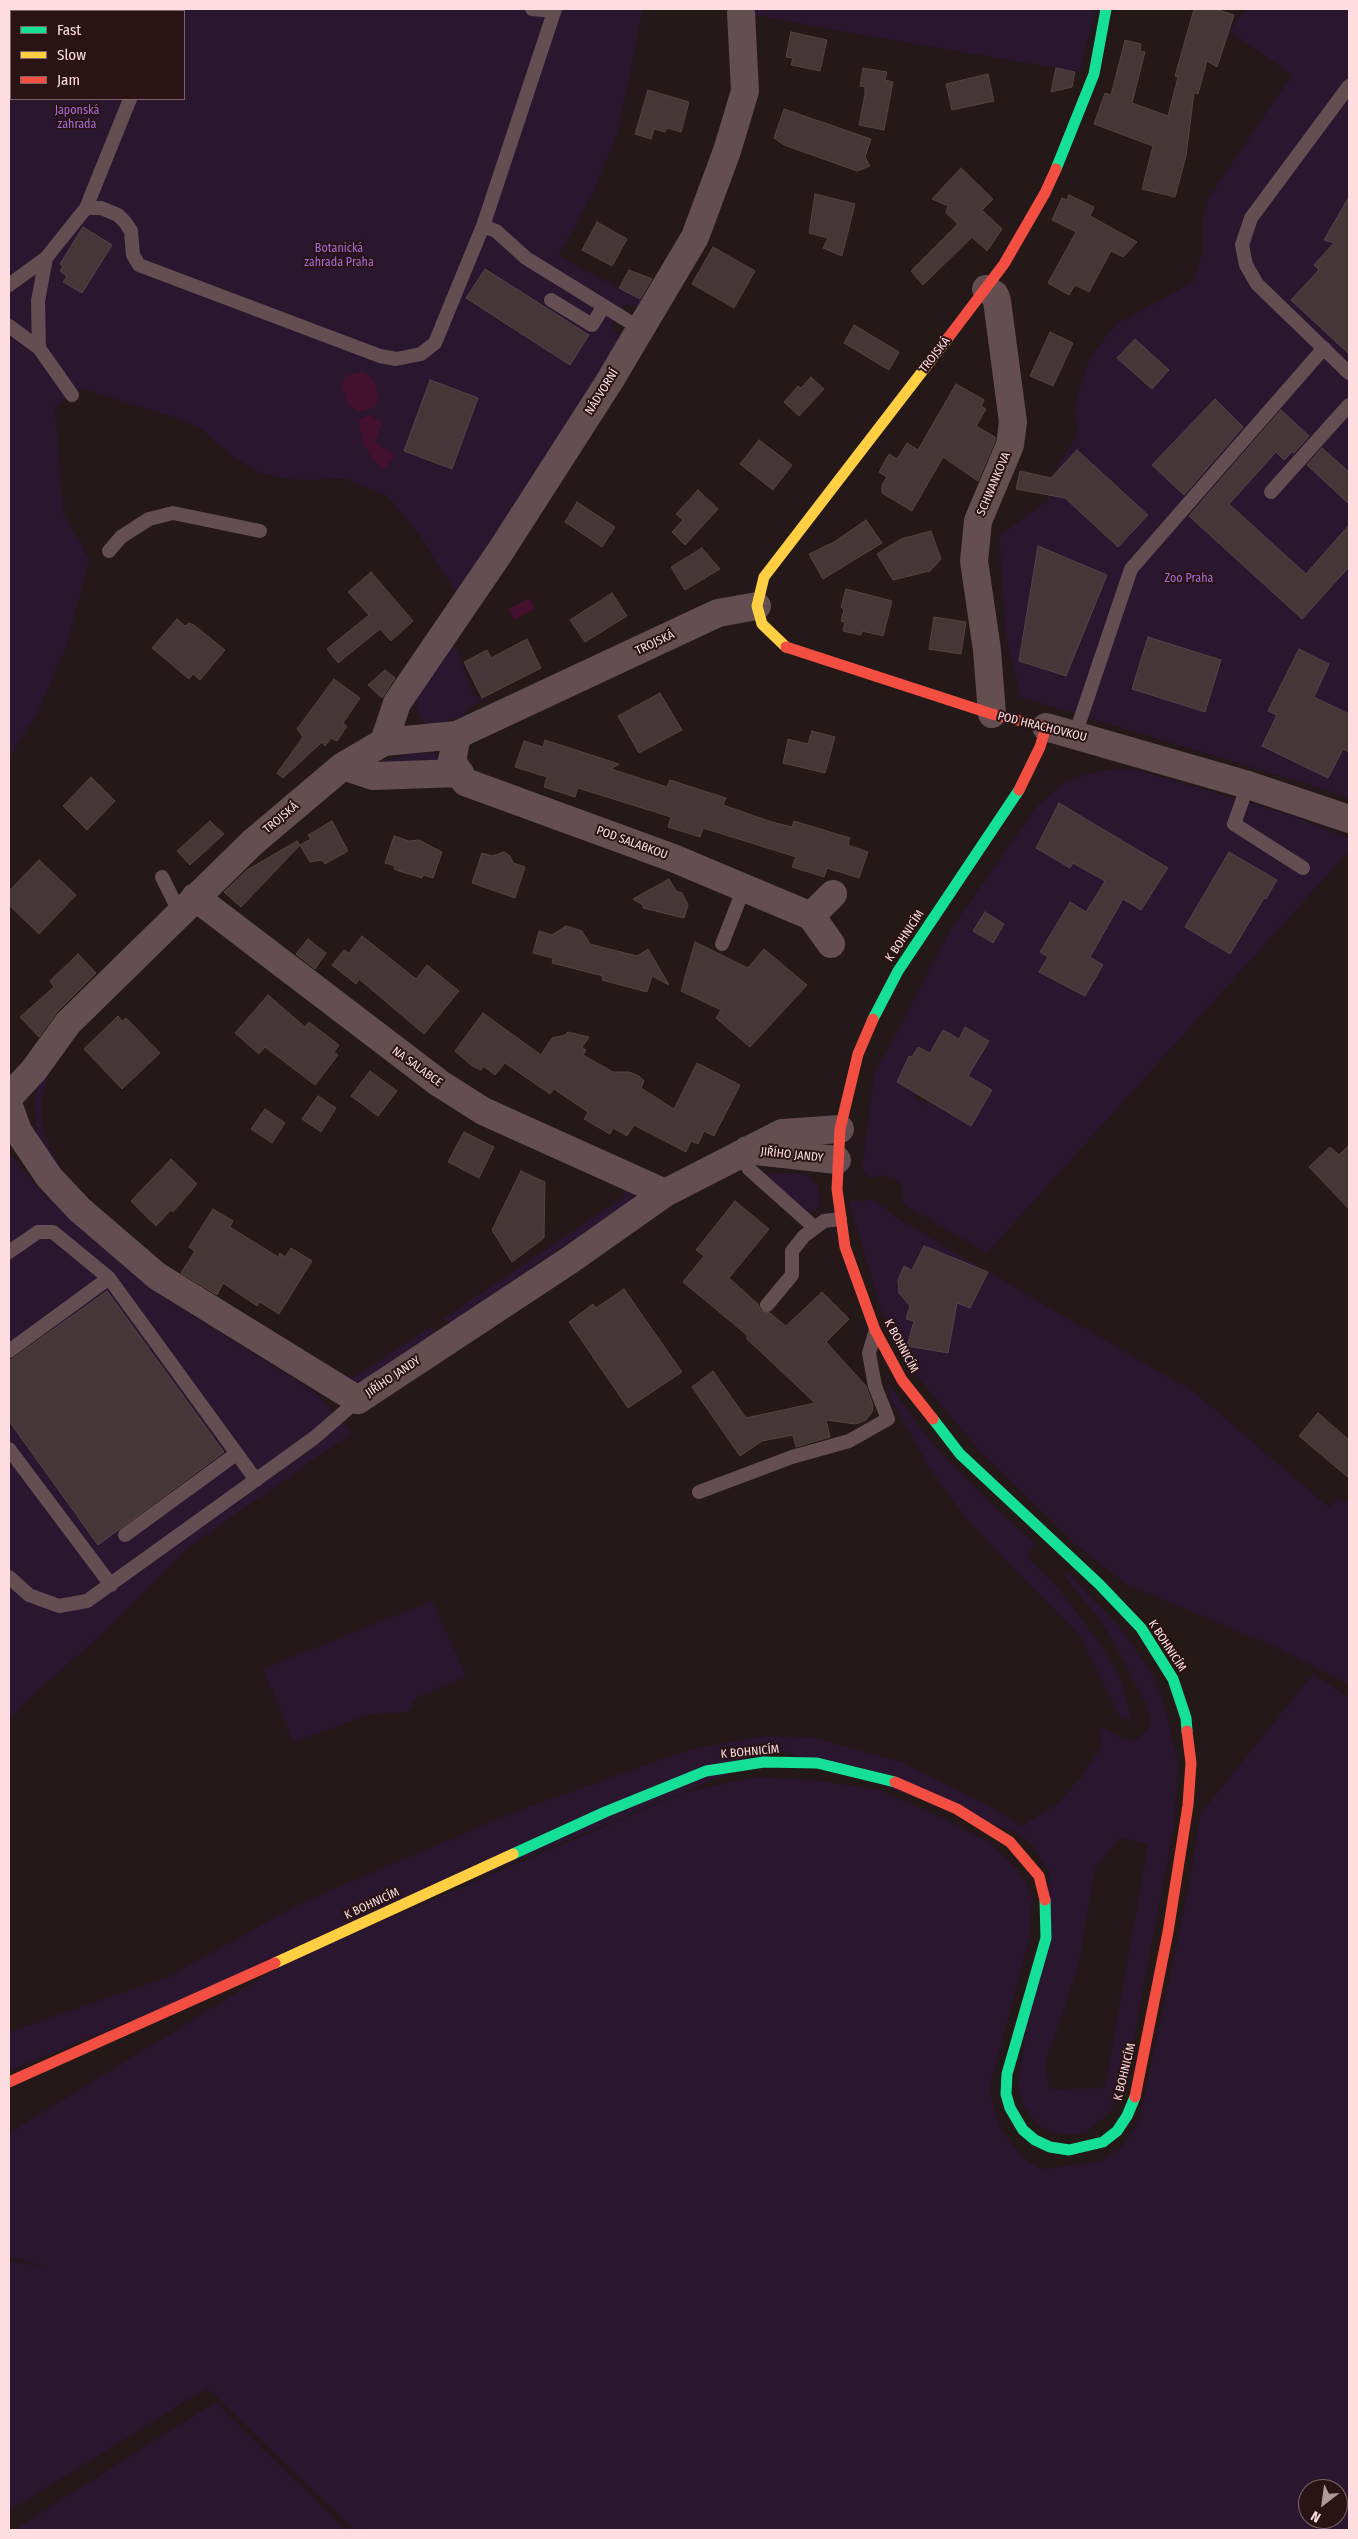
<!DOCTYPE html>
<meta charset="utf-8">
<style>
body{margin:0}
#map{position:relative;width:1358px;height:2539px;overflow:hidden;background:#241818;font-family:"Fira Sans Condensed",sans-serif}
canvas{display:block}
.frame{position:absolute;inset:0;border:10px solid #fddde0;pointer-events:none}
.legend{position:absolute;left:10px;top:10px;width:175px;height:90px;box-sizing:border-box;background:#291314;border:1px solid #7e6466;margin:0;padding:6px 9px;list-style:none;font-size:15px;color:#fddde0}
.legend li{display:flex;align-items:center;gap:10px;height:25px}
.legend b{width:25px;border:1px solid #7e6466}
.north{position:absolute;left:1298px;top:2479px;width:50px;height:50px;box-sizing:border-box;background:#291314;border:1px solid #7e6466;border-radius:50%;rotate:210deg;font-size:14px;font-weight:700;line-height:20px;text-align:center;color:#fddde0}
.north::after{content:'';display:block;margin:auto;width:18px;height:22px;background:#b1989a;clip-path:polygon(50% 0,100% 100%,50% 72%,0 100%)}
</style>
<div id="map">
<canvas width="1358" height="2539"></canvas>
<div class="frame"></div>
<ul class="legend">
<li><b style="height:6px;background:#16e098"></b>Fast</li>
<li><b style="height:6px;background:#ffcf43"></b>Slow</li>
<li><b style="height:6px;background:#f24e42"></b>Jam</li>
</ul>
<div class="north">N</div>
</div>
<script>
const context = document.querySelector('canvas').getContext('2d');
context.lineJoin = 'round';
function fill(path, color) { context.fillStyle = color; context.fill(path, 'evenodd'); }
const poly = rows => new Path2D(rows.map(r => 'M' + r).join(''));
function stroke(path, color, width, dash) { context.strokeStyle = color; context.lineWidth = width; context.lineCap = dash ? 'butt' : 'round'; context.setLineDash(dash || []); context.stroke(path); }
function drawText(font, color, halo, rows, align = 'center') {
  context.font = font + ' "Fira Sans Condensed",sans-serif'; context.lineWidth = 4; context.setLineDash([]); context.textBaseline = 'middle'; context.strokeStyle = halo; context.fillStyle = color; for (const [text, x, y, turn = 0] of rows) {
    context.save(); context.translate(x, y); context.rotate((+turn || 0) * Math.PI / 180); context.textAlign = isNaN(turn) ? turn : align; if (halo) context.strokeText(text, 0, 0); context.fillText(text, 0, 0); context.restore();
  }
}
const green = poly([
 [9,9,643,9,618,132,593,192,559,256,644,302,641,307,623,304,612,324,620,339,458,595,417,532,386,495,344,479,296,480,262,474,232,456,201,429,179,419,81,388,55,407,63,512,89,560,66,648,38,711,9,759],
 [11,11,184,11,184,99,11,99],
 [722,9,1096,9,1080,72,868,36],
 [1245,9,1349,9,1349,799,1330,791,1020,697,1006,635,999,535,1048,501,1048,482,1077,435,1075,406,1089,359,1115,325,1193,282,1203,252,1203,217,1209,197,1292,75,1230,32],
 [453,645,457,649,473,695,485,699,467,709,463,716,433,726,426,724,418,716,418,693,448,646],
 [433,752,446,760,406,761,406,766,379,763,410,753],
 [1115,769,1135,769,1294,816,1349,839,1349,851,987,1253,903,1204,903,1187,894,1178,883,1175,870,1178,862,1169,874,1075,951,929,1037,806,1061,785,1086,774],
 [966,1027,989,1041,975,1064,957,1070,992,1090,971,1126,928,1101,926,1105,914,1098,916,1094,897,1082,909,1056,912,1057,918,1047,930,1053,943,1030,959,1039],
 [60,1058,48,1076,42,1098,41,1117,44,1135,55,1158,74,1187,67,1187,40,1144,36,1127,35,1100,38,1086],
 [9,1153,46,1197,53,1192,163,1285,158,1294,315,1392,352,1433,189,1547,102,1634,26,1701,9,1721],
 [766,1173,797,1173,808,1176,818,1186,819,1208,810,1213,765,1179],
 [623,1188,633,1189,634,1195,629,1203,449,1323,443,1319,622,1198,624,1193],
 [874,1200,899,1219,988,1272,1194,1392,1330,1508,1338,1498,1344,1503,1349,1497,1349,1685,1276,1647,1126,1584,1076,1545,978,1449,916,1375,881,1310,849,1201],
 [432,1326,434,1334,359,1385,309,1358,310,1354,344,1375,354,1377],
 [887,1382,929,1439,974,1487,1035,1544,1027,1557,1057,1586,1103,1648,1121,1680,1133,1722,1119,1716,1079,1635,967,1520,932,1472,890,1398],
 [1067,1572,1119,1626,1153,1675,1166,1710,1178,1765,1174,1826,1132,2049,1120,2091,1110,2112,1086,2132,1072,2135,1049,2132,1032,2119,1022,2102,1019,2090,1019,2076,1050,1874,1032,1845,1015,1832,783,1751,9,2071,9,2032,168,1977,303,1902,520,1810,688,1750,763,1736,812,1737,901,1762,990,1806,1022,1826,1057,1804,1082,1776,1101,1746,1100,1726,1126,1740,1134,1740,1141,1737,1149,1727,1151,1719,1147,1707,1110,1636,1101,1621,1064,1576],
 [1120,1838,1148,1844,1105,2088,1050,2089,1045,2064,1078,1968,1095,1868],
 [432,1601,466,1676,416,1698,408,1712,371,1714,294,1742,263,1669],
 [1313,1674,1349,1697,1349,2530,354,2530,207,2388,9,2511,9,2262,42,2266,9,2256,9,2133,290,1960,683,1793,755,1777,813,1780,879,1790,943,1818,990,1843,1013,1865,1025,1881,1032,1898,1029,1940,989,2090,1000,2128,1021,2156,1041,2169,1099,2162,1122,2147,1140,2118,1192,1870,1199,1818,1204,1809],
 [1308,2489,1338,2489,1338,2519,1308,2519],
 [215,2402,347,2530,14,2530]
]);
const water = poly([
 [363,371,375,381,378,399,375,407,369,410,358,411,350,406,346,400,342,384,346,376],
 [369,415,383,422,375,442,395,455,384,469,374,461,364,445,359,426,359,420],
 [529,598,535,609,514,620,508,609]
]);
const stream = poly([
 [28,9,34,11]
]);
const building = poly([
 [1194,9,1216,9,1234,15,1217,67,1207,61,1198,94,1194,93,1186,156,1175,197,1142,189,1153,146,1094,124,1105,93,1111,95,1125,40,1141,44,1140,51,1145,52,1132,103,1168,116,1178,77,1175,76,1194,9],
 [791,32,827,40,820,71,791,65,793,58,786,57,791,32],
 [863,68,887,72,885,80,893,82,884,130,859,125,865,94,865,87,860,86,863,68],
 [1056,68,1075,72,1072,87,1051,92,1056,68],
 [988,74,994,101,952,110,946,84,988,74],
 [648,90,689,102,681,132,667,128,665,132,654,129,651,139,635,134,648,90],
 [784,109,871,139,865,157,870,166,857,171,784,145,774,138,784,109],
 [961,168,993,199,982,210,1002,229,987,251,972,237,923,285,911,271,958,224,946,213,948,206,932,199,961,168],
 [815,194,855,204,842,256,823,248,828,238,809,233,815,194],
 [1069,195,1094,207,1090,216,1137,242,1123,257,1111,251,1089,292,1075,285,1069,295,1048,283,1076,232,1052,220,1062,198,1067,200,1069,195],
 [1349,197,1349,354,1291,300,1319,270,1314,265,1334,243,1324,240,1349,197],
 [597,222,627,239,612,266,582,250,597,222],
 [83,227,112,245,82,293,63,282,67,276,60,271,63,266,60,264,83,227],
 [713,247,755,271,734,308,692,284,713,247],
 [485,269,589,335,570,365,466,298,485,269],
 [629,270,652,279,640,299,619,288,629,270],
 [854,325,899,352,889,370,844,343,854,325],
 [1050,332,1073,343,1053,386,1030,376,1050,332],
 [1135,339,1169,370,1152,389,1117,358,1135,339],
 [811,377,824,389,799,416,784,402,798,386,801,388,811,377],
 [430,380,478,398,452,469,404,451,430,380],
 [956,384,984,400,981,406,986,409,976,426,995,437,995,441,978,481,943,457,912,511,882,493,882,485,887,477,879,472,889,454,897,459,907,443,918,450,956,384],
 [1215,399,1243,427,1184,495,1152,465,1215,399],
 [1281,410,1309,436,1294,453,1292,452,1284,460,1276,452,1229,504,1306,574,1349,525,1349,567,1302,619,1189,516,1281,410],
 [759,440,792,465,773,490,740,464,759,440],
 [1322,448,1349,472,1349,504,1307,465,1322,448],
 [1077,450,1148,515,1118,547,1065,498,1016,489,1020,471,1051,478,1077,450],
 [698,490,718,509,685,545,672,532,683,520,676,514,698,490],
 [577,502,615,527,602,547,565,522,577,502],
 [866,520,882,543,823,579,809,554,834,542,866,520],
 [931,531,941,559,930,571,893,580,877,554,901,539,931,531],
 [1038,546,1107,575,1066,676,1019,661,1038,546],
 [702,548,720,569,685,590,671,567,702,548],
 [371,572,413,621,391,641,380,629,338,663,327,649,369,615,348,592,371,572],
 [846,589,892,601,883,636,862,631,861,635,843,631,845,622,841,621,844,610,841,607,846,589],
 [612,593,627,616,585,642,570,620,612,593],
 [934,617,966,622,961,654,929,649,934,617],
 [177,619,185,626,189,623,194,625,225,650,200,680,193,674,189,679,152,648,177,619],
 [1148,637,1221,660,1205,712,1132,689,1148,637],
 [527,639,541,668,482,698,464,662,487,650,491,658,527,639],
 [1299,649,1329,664,1314,697,1349,714,1349,752,1343,749,1328,778,1262,746,1277,715,1268,711,1299,649],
 [385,670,395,678,382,698,368,685,385,670],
 [334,679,360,698,343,723,347,726,337,741,331,738,325,746,322,742,283,778,277,773,303,737,297,729,334,679],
 [660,693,682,730,639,753,618,716,660,693],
 [812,731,835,737,825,773,783,763,788,739,808,744,812,731],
 [545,740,619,764,611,769,667,787,670,780,726,798,723,805,772,822,792,827,794,821,850,838,848,845,868,852,859,878,827,868,824,877,792,867,796,857,764,847,703,828,700,837,668,827,671,817,578,788,575,797,544,787,547,777,515,767,524,741,543,747,545,740],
 [91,777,115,801,87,830,63,806,91,777],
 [1059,803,1168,868,1141,910,1123,899,1090,957,1103,965,1085,996,1039,972,1048,957,1040,952,1070,902,1086,912,1105,881,1073,863,1070,868,1036,848,1059,803],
 [210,821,224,834,190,865,177,851,210,821],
 [332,821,348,851,325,864,322,860,310,862,300,845,311,839,308,835,332,821],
 [394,836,409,841,419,840,442,852,433,878,423,875,422,878,399,871,394,869,395,866,385,863,394,836],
 [297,841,300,845,241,907,224,892,247,870,297,841],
 [504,852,510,856,513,863,525,867,515,898,472,883,482,853,492,856,504,852],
 [1229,852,1277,880,1266,899,1264,898,1230,954,1185,927,1229,852],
 [39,860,76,895,39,934,9,905,9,891,39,860],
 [669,879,676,891,682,893,688,905,684,918,643,908,643,905,633,899,669,879],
 [985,912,1004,924,993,943,973,931,985,912],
 [566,926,582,931,590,944,637,956,648,949,669,985,652,976,647,992,602,980,603,976,552,963,553,958,533,953,539,931,552,935,566,926],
 [362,936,416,979,427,965,459,991,424,1034,359,979,356,984,332,965,344,950,349,953,362,936],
 [308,939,326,953,315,969,296,954,308,939],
 [695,942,748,968,764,949,807,985,750,1047,716,1018,721,1010,681,991,695,942],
 [78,954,96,973,57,1012,39,1037,20,1017,54,987,50,981,78,954],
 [268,995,305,1027,309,1022,339,1045,334,1052,338,1055,315,1085,265,1047,259,1054,235,1033,268,995],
 [483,1013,541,1055,552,1038,565,1035,568,1032,589,1037,582,1047,586,1050,583,1055,613,1072,629,1072,639,1076,644,1081,641,1088,674,1109,697,1063,740,1085,714,1136,704,1131,698,1144,691,1141,686,1152,634,1125,627,1136,613,1128,610,1134,584,1119,588,1112,554,1089,550,1094,505,1063,495,1075,483,1066,481,1070,472,1066,455,1051,483,1013],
 [118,1016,122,1021,126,1018,160,1053,122,1089,84,1049,118,1016],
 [965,1027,989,1041,968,1076,992,1090,971,1126,897,1082,909,1056,912,1057,918,1047,930,1053,943,1030,959,1039,965,1027],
 [370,1071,397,1091,378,1116,351,1096,370,1071],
 [318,1096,336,1108,321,1132,302,1119,318,1096],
 [265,1109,285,1123,272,1143,251,1129,265,1109],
 [464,1132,494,1147,479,1178,448,1162,464,1132],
 [1349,1145,1349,1209,1309,1167,1330,1147,1339,1155,1349,1145],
 [171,1159,197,1184,173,1212,171,1210,156,1226,131,1201,171,1159],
 [521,1171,545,1182,544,1238,512,1262,492,1230,521,1171],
 [735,1201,769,1229,729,1278,758,1304,761,1311,770,1313,786,1326,822,1292,849,1319,826,1342,866,1386,873,1405,872,1412,866,1420,856,1424,826,1420,830,1437,796,1447,793,1435,762,1441,740,1456,692,1387,713,1371,746,1418,815,1403,747,1339,747,1335,683,1282,704,1256,696,1250,735,1201],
 [213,1209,233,1221,230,1227,278,1257,280,1253,285,1257,291,1248,312,1261,279,1314,260,1302,257,1306,223,1283,217,1295,181,1273,195,1251,189,1247,213,1209],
 [924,1246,988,1272,970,1308,957,1303,948,1353,907,1346,914,1321,906,1319,910,1306,899,1293,898,1280,904,1266,912,1270,924,1246],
 [624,1289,682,1372,628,1408,569,1322,593,1304,596,1308,624,1289],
 [107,1291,224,1452,98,1545,9,1421,9,1361,107,1291],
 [1318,1413,1349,1440,1349,1478,1299,1436,1318,1413]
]);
const lane = poly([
 [532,9,553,11],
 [175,11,176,9],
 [1349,86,1251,218,1242,245,1246,265,1257,284,1349,373],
 [86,208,101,208,118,215,125,222,131,231,133,255,139,265,380,356,396,359,421,354,435,343,483,226,555,9],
 [483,226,496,231,526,258,641,329],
 [9,285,46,258],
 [551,300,592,325,604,306],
 [9,326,39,348,72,395],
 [39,348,38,301,46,258,86,208,130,99],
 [1271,492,1349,405],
 [109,551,121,537,149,519,173,513,260,531],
 [1075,735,1131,569,1324,348],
 [1248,785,1234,824,1303,868],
 [162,877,180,913],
 [722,944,744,888],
 [740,1153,749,1169,814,1227],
 [9,1252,38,1232,53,1232,109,1278,256,1480],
 [767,1305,792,1275,792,1251,804,1236,824,1221,840,1219],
 [9,1351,109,1278],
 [9,1449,111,1585],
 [699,1492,792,1457,849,1441,888,1419,875,1386,869,1353,875,1333],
 [125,1535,236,1454],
 [9,1577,29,1595,59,1606,87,1601,314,1438,358,1400]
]);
const street = poly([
 [986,289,995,295,997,301,1013,422,1010,445,978,521,974,561,987,650,992,714],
 [1046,727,1248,785,1349,819],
 [457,735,452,761,465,782,673,858,811,916,831,944],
 [384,742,397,703,500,552,609,382,695,237,727,151,745,91,741,13],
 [343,766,373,776,460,773],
 [195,897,439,1083,483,1111,665,1193],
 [811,916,833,894],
 [9,1097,34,1070,68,1023,253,842,343,766,384,742,457,735,718,613,757,606],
 [9,1106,18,1131,49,1177,79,1209,157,1276,358,1400,570,1260,665,1193,782,1133,840,1129],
 [747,1150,837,1160]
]);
const fast = poly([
 [1056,169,1094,74,1106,9],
 [873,1019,898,971,1019,790],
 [933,1419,960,1454,1099,1584,1141,1628,1173,1679,1186,1718,1187,1731],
 [513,1854,605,1812,706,1771,764,1762,817,1763,895,1782],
 [1045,1900,1046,1938,1007,2074,1006,2094,1010,2108,1023,2130,1035,2140,1050,2147,1069,2150,1103,2142,1117,2131,1127,2116,1135,2097]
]);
const slow = poly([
 [786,647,762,624,757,606,764,577,948,338],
 [275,1963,513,1854]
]);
const jam = poly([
 [948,338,1004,264,1045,193,1056,169],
 [786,647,992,714,1046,727,1040,747,1019,790],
 [873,1019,858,1054,840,1129,837,1189,845,1247,875,1330,902,1380,933,1419],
 [895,1782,957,1809,1010,1842,1039,1876,1045,1900],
 [9,2082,275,1963],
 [1135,2097,1168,1932,1188,1805,1191,1763,1187,1731]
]);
const parkNames = [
 ["Japonská",77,111],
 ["zahrada",77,125],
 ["Botanická",339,249],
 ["zahrada Praha",339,263],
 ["Zoo Praha",1189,579]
];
const streetNames = [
 ["TROJSKÁ",935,355,-52],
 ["NÁDVORNÍ",602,392,-58],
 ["SCHWANKOVA",994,484,-67],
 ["TROJSKÁ",655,643,-25],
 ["POD HRACHOVKOU",1042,727,14],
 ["TROJSKÁ",281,818,-40],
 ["POD SALABKOU",632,843,20],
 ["K BOHNICÍM",905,936,-56],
 ["NA SALABCE",417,1067,36],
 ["JIŘÍHO JANDY",792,1155,6],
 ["K BOHNICÍM",901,1346,62],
 ["JIŘÍHO JANDY",393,1377,-34],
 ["K BOHNICÍM",1167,1646,57],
 ["K BOHNICÍM",750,1752,-5],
 ["K BOHNICÍM",372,1904,-25],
 ["K BOHNICÍM",1125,2072,-76]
];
fill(green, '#2a162f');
fill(water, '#43102d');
stroke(stream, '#43102d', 7);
fill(building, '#453637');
stroke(building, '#564344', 1);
stroke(lane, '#644e51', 14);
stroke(street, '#644e51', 28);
stroke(fast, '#16e098', 11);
stroke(slow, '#ffcf43', 11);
stroke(jam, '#f24e42', 11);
drawText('12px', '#a66dd9', '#291314', parkNames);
drawText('12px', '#fddde0', '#291314', streetNames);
</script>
